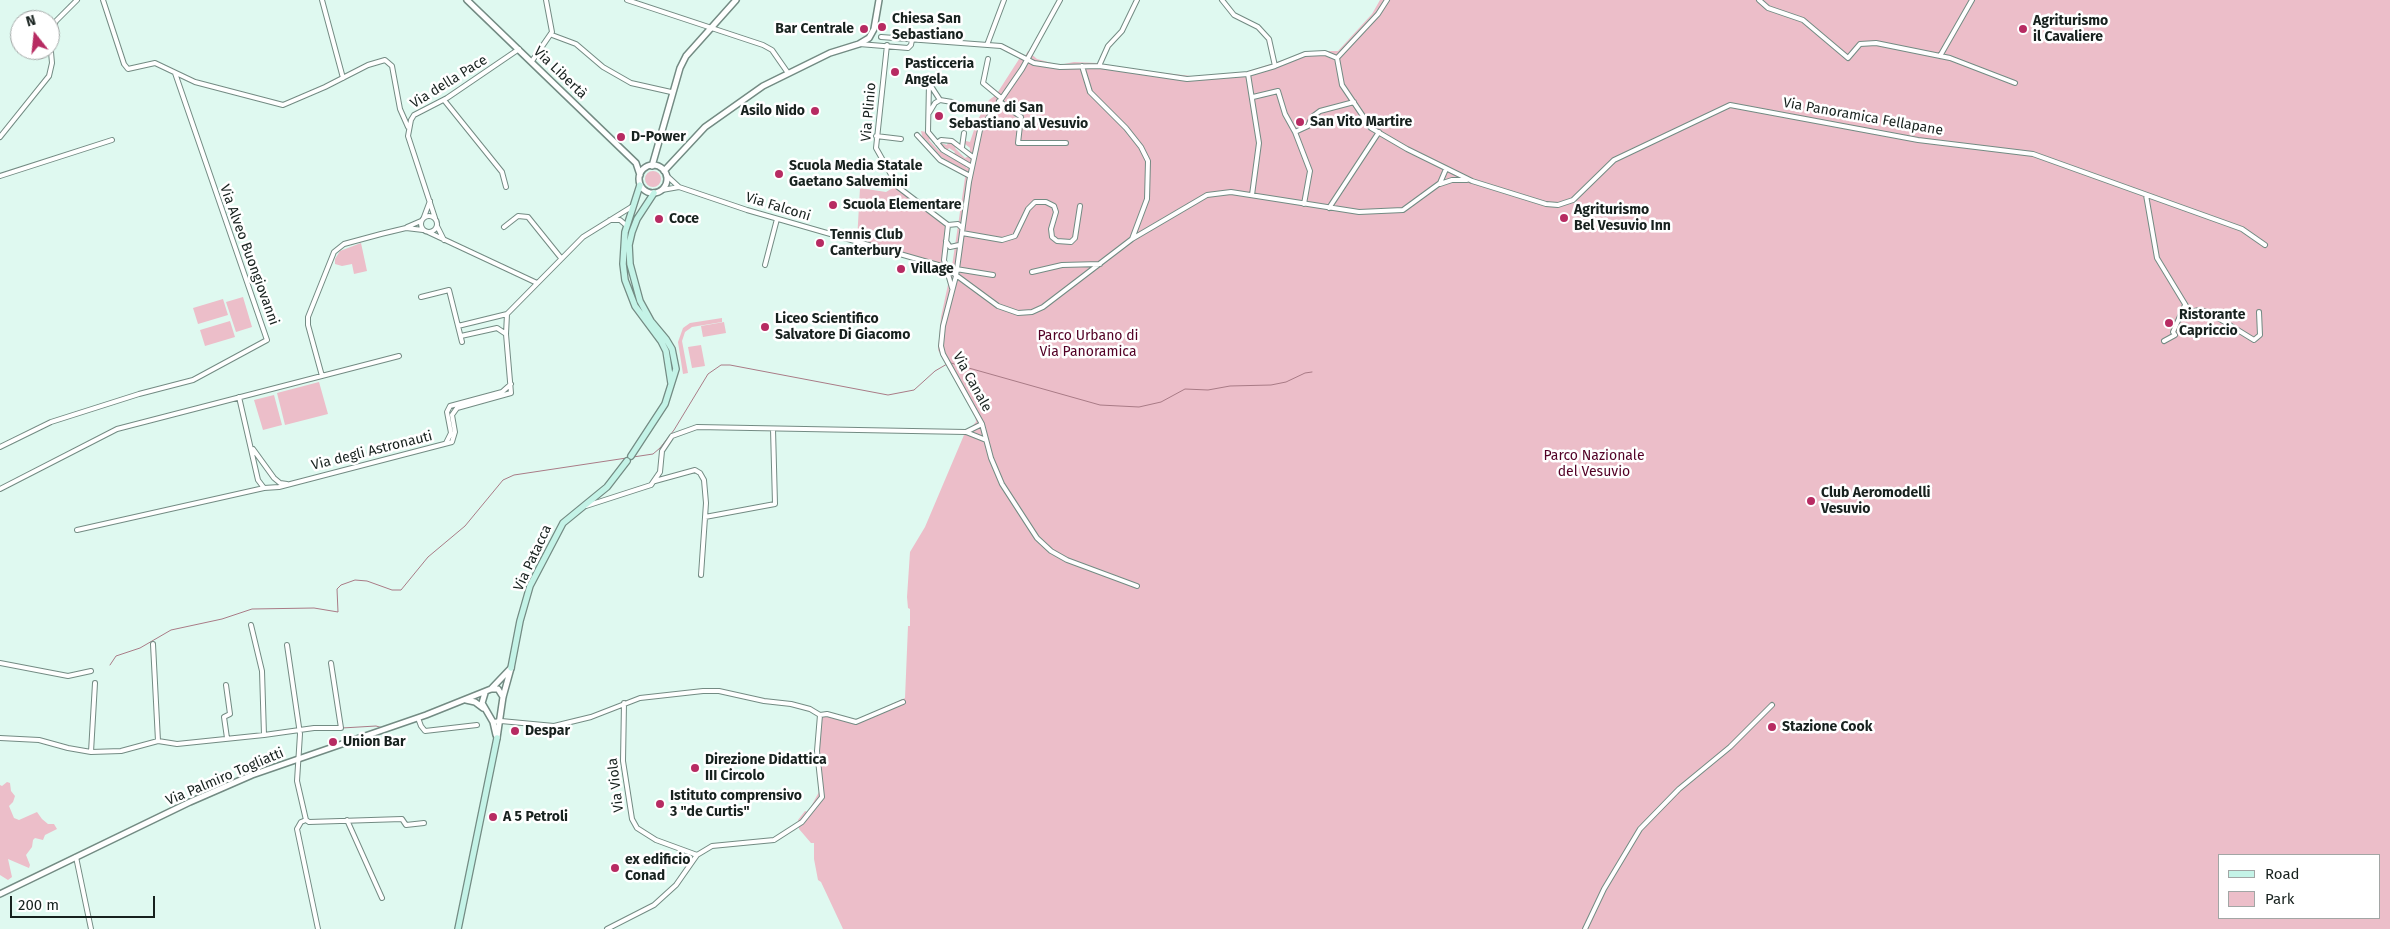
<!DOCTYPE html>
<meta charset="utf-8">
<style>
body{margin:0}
#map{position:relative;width:2390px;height:929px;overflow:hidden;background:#dff9f0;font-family:"Fira Sans",sans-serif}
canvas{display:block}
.legend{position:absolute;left:2218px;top:854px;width:162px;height:65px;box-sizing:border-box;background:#fff;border:1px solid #a2a6a5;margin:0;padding:6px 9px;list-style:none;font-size:15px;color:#17211e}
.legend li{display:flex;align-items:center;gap:10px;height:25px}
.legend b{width:25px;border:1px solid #a2a6a5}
.north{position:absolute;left:10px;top:10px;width:50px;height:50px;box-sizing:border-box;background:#fff;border:1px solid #a2a6a5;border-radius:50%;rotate:344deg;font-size:14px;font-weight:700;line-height:20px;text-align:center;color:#17211e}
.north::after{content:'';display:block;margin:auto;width:18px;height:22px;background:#b72b62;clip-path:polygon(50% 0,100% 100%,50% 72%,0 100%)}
.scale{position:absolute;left:10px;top:896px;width:145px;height:22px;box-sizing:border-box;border:2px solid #17211e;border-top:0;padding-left:6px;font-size:15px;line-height:18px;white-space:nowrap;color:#17211e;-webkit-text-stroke:4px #fff;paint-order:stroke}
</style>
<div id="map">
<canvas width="2390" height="929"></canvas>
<ul class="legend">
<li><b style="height:6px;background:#c4f3e7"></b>Road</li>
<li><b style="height:14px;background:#ecbec9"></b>Park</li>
</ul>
<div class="north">N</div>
<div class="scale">200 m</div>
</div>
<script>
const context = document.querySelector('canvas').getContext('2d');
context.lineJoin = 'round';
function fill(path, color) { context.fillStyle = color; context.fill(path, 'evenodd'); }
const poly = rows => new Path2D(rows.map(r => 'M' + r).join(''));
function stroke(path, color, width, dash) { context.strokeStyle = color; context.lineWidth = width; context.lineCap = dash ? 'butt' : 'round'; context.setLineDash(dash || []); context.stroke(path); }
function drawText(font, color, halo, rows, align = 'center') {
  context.font = font + ' "Fira Sans",sans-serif'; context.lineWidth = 5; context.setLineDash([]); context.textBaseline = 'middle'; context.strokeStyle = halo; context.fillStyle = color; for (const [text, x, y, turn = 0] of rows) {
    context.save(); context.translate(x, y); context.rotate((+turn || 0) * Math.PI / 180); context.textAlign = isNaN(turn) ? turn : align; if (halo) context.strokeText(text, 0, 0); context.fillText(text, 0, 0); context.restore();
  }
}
const green = poly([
 [1380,0,2390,0,2390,929,843,929,821,882,818,880,814,859,814,843,811,843,799,829,798,820,805,811,808,812,819,792,815,749,818,717,824,713,841,720,858,719,905,698,908,626,910,626,910,609,908,608,907,597,910,552,925,527,964,435,976,422,975,414,938,350,941,317,952,266,966,171,941,157,925,139,923,140,921,131,926,132,931,138,929,140,939,151,966,166,967,169,968,162,953,155,955,152,949,148,947,151,944,149,941,143,947,145,948,142,956,144,958,145,955,148,965,158,969,156,970,148,965,144,965,136,966,141,970,142,977,121,989,100,996,95,1021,56,1025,56,1028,51,1037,59,1059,65,1074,62,1097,63,1112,67,1200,77,1242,73,1302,54,1321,51,1338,51,1372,14],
 [2219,855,2379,855,2379,918,2219,918],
 '645 179a8 8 0 1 1 16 0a8 8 0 1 1-16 0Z',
 [896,186,946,225,942,264,857,241,860,188,886,192],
 [361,243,367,271,354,274,352,264,342,266,335,264,335,259,340,251],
 [243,297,252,327,236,332,226,302],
 [223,299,228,315,198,324,193,308],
 [722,318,722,322,692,327,685,332,682,341,688,373,683,374,678,342,683,328,690,323],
 [230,321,235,337,205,346,200,330],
 [724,322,726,333,703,337,701,326],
 [701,345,705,366,692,368,688,347],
 [319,382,328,414,285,425,277,393],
 [274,395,282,425,263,430,254,400],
 [7,782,10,783,11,791,15,796,13,802,9,806,14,818,19,820,37,812,42,819,48,824,54,824,57,829,45,835,43,840,35,838,33,840,32,847,26,855,30,865,29,868,8,859,12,877,8,880,0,875,0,785,2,786]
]);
const stream = poly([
 [951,363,1100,405,1139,407,1161,402,1185,389,1208,390,1230,386,1271,385,1286,382,1305,373,1312,372],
 [110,665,116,656,140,648,171,630,222,619,252,609,314,608,338,612,337,589,341,585,355,580,367,581,392,590,401,590,428,557,465,526,503,480,514,475,653,454,660,448,674,430,708,374,721,365,730,365,888,395,914,390,935,371,947,364],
 [342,728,376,726,383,728]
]);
const minor = poly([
 [103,0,124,64,128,69,155,63,195,82,283,105,325,87,368,65,385,60,392,66,400,109,408,127],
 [322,0,343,78],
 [627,0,763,45,772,50,788,73],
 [1060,0,1022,69,980,130,969,182,956,276,943,326,941,346,943,354,982,424,991,458,1002,484,1037,538,1051,551,1067,560,1137,586],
 [1222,0,1234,15,1258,27,1269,39,1275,66,1248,74],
 [1387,0,1378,14,1337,58,1342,85,1371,128,1407,149,1472,181,1546,204,1558,205,1573,200,1614,160,1730,105,1918,140,2033,154,2242,229,2265,245],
 [1759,0,1768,8,1803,20,1848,58,1860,44,1876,43,1950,58,2015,83],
 [50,34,56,21,77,0],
 [552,35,576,44,603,67,631,83,671,92],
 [881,37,1001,46,1034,63,1060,67,1099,66,1187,79,1248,74,1259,143,1252,195],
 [859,44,908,48,911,45,912,40],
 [887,45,876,148,898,187,948,225,958,224,962,228],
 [987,45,1004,0],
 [1940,56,1972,0],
 [988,59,983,83,1001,98],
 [532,61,552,32,546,0],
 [1082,66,1090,92,1126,128,1141,147,1148,161,1147,199,1132,239],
 [1099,66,1108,46,1122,31,1137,0],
 [1275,66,1305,54,1325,53,1337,58],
 [1253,97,1278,91,1285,114,1295,132,1310,171,1304,204],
 [444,100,502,172,506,187],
 [999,101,1021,117,1018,143,1066,143],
 [952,102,940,100,929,83,928,132,943,150,972,167],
 [929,113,935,103,940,100],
 [1295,132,1308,126,1312,117,1320,111,1354,102],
 [917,135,940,160,970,176],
 [876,136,901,139],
 [0,137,49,76,52,63,50,41],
 [937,143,941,140,952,141,974,158],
 [962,147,964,133],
 [666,175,679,187,747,210,945,267,998,306,1018,313,1032,312,1043,307,1132,239,1207,195,1231,192,1359,212,1403,210,1440,183,1446,169],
 [0,176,112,140],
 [1440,184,1452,180,1467,180],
 [662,190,679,187],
 [2146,195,2157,258,2188,309,2191,312,2199,310,2210,313,2254,340,2260,335,2259,312],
 [1329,208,1379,132],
 '421 224a8 8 0 1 1 16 0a8 8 0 1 1-16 0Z',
 [424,217,430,201],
 [435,218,408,136,411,120,414,115,447,98,519,49],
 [610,220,620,220,627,226],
 [948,225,944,260,952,288],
 [437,226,444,240],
 [407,227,421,221],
 [504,227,518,216,528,217,561,258],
 [428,232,537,283],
 [962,233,1002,240,1015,236,1028,209,1035,202,1046,202,1054,206,1056,212,1051,229,1052,237,1057,241,1071,242,1075,238,1080,206],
 [946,241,950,247,959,245],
 [765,265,777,219],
 [956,269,993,275],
 [1032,272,1062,265,1100,264],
 [421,297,449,290,462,342],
 [458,326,507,314],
 [461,336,497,328,506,334],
 [2164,341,2175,335,2173,332,2185,305],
 [322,376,308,325,308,317,334,252,344,244,381,234,406,228,423,230],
 [239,397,258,480,264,488,279,487,452,442,455,432,452,415,457,408,511,393,506,334,507,314,583,237,633,206],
 [966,432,982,424],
 [446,443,451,433,447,412,450,406,502,392,511,384],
 [0,447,51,422,139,394,193,380,267,340,175,73],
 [253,449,274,478,280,483,287,484],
 [655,481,695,470,700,473,704,480,706,503,701,575],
 [0,489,117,429,399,356],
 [586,506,651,485,660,472,662,451,672,436,697,427,966,432,986,440],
 [705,517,775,504,773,429],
 [77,530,264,488],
 [251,625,262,671,264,735,314,728,341,728,331,663],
 [153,644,158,741],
 [287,645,300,734,297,781,306,820,309,822,402,819,406,825,424,823],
 [0,663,68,676,91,671],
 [226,685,230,714,224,717,227,738],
 [624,703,623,761,632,819,637,828,656,840,697,855],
 [820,715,827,714,856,722,903,702],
 [418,718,421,726,425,731,477,725],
 [493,722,501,721,554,726,591,717,640,698,703,691,719,691,764,701,791,704,810,709,820,715,817,751,822,797,802,822,774,840,712,846,697,855,676,885,654,905,607,929],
 [0,738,39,740,68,748,91,752,121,751,158,741,177,744,264,735],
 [91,752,95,683],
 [306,820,301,822,297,829,318,929],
 [347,820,382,898],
 [76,857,91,929],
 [1585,929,1604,889,1640,829,1679,789,1730,747,1772,705]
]);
const tertiary = poly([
 [467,0,636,163,640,175],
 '639 179a14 14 0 1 1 28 0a14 14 0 1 1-28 0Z',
 [652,166,680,68,686,56,736,0],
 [664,171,705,127,763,86,830,53,859,44,869,38,874,29,879,0],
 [491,689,511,668],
 [485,693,482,703,493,722,496,735],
 [466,700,475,702,483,708],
 [497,738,503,697,511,668],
 [0,894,190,802,252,775,426,715,491,689,498,689,503,697]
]);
const secondary = poly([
 [640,185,625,232,623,264,625,280,635,306,661,341,666,351,671,383],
 [631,456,665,404,676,369,672,349,666,339,651,321,640,301,630,264,629,245,632,232,637,219,654,193],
 [511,668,520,621,530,586,563,523,607,487,627,461],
 [458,929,497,738]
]);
const markers = [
 [882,27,5,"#b72b62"],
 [864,29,5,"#b72b62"],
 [2023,29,5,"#b72b62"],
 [895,72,5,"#b72b62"],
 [815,111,5,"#b72b62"],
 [939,116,5,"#b72b62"],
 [1300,122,5,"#b72b62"],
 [621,137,5,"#b72b62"],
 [779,174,5,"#b72b62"],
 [833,205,5,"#b72b62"],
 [1564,218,5,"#b72b62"],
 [659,219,5,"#b72b62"],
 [820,243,5,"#b72b62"],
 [901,269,5,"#b72b62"],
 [2169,323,5,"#b72b62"],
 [765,327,5,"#b72b62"],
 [1811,501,5,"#b72b62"],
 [1772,727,5,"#b72b62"],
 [515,731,5,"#b72b62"],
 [333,742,5,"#b72b62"],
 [695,768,5,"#b72b62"],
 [660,804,5,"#b72b62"],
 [493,817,5,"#b72b62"],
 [615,868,5,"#b72b62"]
];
const poiNames = [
 ["Chiesa San",892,19],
 ["Sebastiano",892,35],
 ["Agriturismo",2033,21],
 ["il Cavaliere",2033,37],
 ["Bar Centrale",854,29,"right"],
 ["Pasticceria",905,64],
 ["Angela",905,80],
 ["Comune di San",949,108],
 ["Sebastiano al Vesuvio",949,124],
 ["Asilo Nido",805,111,"right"],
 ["San Vito Martire",1310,122],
 ["D-Power",631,137],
 ["Scuola Media Statale",789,166],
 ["Gaetano Salvemini",789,182],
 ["Scuola Elementare",843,205],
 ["Agriturismo",1574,210],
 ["Bel Vesuvio Inn",1574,226],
 ["Coce",669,219],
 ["Tennis Club",830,235],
 ["Canterbury",830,251],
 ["Village",911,269],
 ["Ristorante",2179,315],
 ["Capriccio",2179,331],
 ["Liceo Scientifico",775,319],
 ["Salvatore Di Giacomo",775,335],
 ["Club Aeromodelli",1821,493],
 ["Vesuvio",1821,509],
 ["Stazione Cook",1782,727],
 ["Despar",525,731],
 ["Union Bar",343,742],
 ["Direzione Didattica",705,760],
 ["III Circolo",705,776],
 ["Istituto comprensivo",670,796],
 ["3 \"de Curtis\"",670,812],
 ["A 5 Petroli",503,817],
 ["ex edificio",625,860],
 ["Conad",625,876]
];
const streetNames = [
 ["Via Libertà",560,73,44],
 ["Via della Pace",449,82,-32],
 ["Via Plinio",869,112,-85],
 ["Via Panoramica Fellapane",1863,117,10],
 ["Via Falconi",778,207,17],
 ["Via Alveo Buongiovanni",249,255,70],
 ["Via Canale",972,382,61],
 ["Via degli Astronauti",372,451,-14],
 ["Via Patacca",533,558,-65],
 ["Via Palmiro Togliatti",225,777,-23],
 ["Via Viola",616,785,-97]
];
const parkNames = [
 ["Parco Urbano di",1088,336],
 ["Via Panoramica",1088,352],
 ["Parco Nazionale",1594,456],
 ["del Vesuvio",1594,472]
];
fill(green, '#ecbec9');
stroke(stream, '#a97b86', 1);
stroke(minor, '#738b83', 6);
stroke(tertiary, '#738b83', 8);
stroke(secondary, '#738b83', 8);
stroke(minor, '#fff', 4);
stroke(tertiary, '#fff', 5);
stroke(secondary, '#c4f3e7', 5.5);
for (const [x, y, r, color] of markers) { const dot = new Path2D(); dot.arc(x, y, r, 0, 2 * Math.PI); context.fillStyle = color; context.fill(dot); stroke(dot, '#fff', 2); }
drawText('bold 14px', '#17211e', '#fff', poiNames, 'left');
drawText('14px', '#17211e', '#fff', streetNames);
drawText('14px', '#520025', '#fff', parkNames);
</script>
